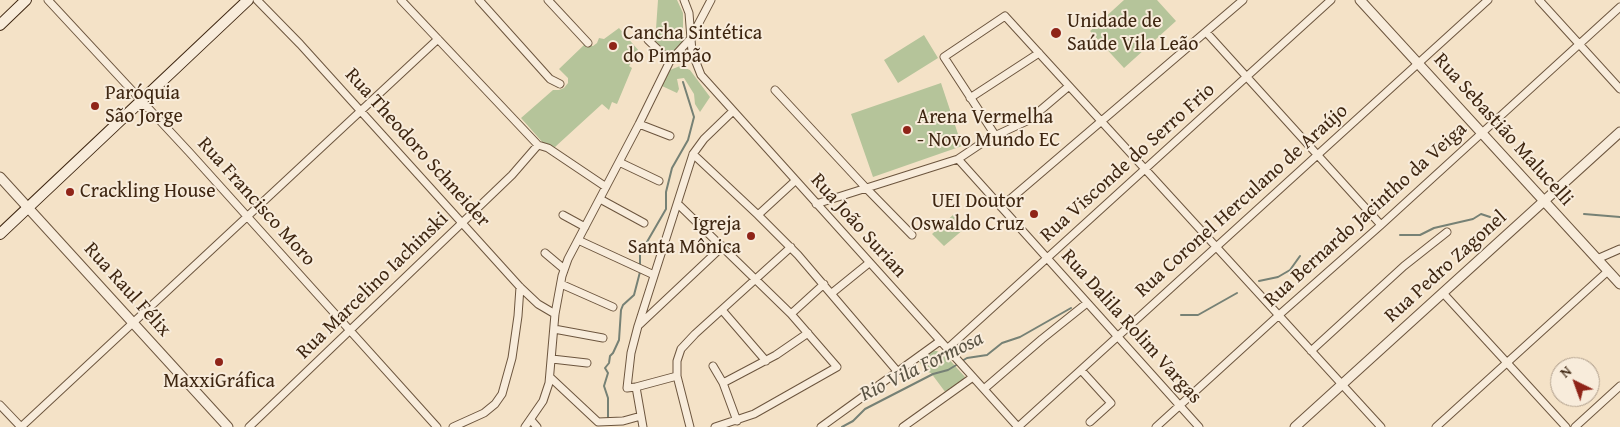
<!DOCTYPE html>
<meta charset="utf-8">
<style>
body{margin:0}
#map{position:relative;width:1620px;height:427px;overflow:hidden;background:#f4e2c7;font-family:"Gentium Book Plus",serif}
canvas{display:block}
.north{position:absolute;left:1550px;top:357px;width:50px;height:50px;box-sizing:border-box;background:#f8ecdb;border:1px solid #ae9d8a;border-radius:50%;rotate:318deg;font-size:14px;font-weight:700;line-height:20px;text-align:center;color:#3e2611}
.north::after{content:'';display:block;margin:auto;width:18px;height:22px;background:#8f2418;clip-path:polygon(50% 0,100% 100%,50% 72%,0 100%)}
</style>
<div id="map">
<canvas width="1620" height="427"></canvas>
<div class="north">N</div>
</div>
<script>
const context = document.querySelector('canvas').getContext('2d');
context.lineJoin = 'round';
function fill(path, color) { context.fillStyle = color; context.fill(path, 'evenodd'); }
const poly = rows => new Path2D(rows.map(r => 'M' + r).join(''));
function stroke(path, color, width, dash) { context.strokeStyle = color; context.lineWidth = width; context.lineCap = dash ? 'butt' : 'round'; context.setLineDash(dash || []); context.stroke(path); }
function drawText(font, color, halo, rows, align = 'center') {
  context.font = font + ' "Gentium Book Plus",serif'; context.lineWidth = 4; context.setLineDash([]); context.textBaseline = 'middle'; context.strokeStyle = halo; context.fillStyle = color; for (const [text, x, y, turn = 0] of rows) {
    context.save(); context.translate(x, y); context.rotate((+turn || 0) * Math.PI / 180); context.textAlign = isNaN(turn) ? turn : align; if (halo) context.strokeText(text, 0, 0); context.fillText(text, 0, 0); context.restore();
  }
}
const green = poly([
 [658,0,677,0,683,13,683,44,671,57,650,35,656,29],
 [1124,0,1157,0,1176,21,1124,68,1090,31],
 [619,28,639,51,629,66,632,68,617,104,612,102,609,110,602,104,555,147,544,144,521,118,553,90,559,90,564,88,568,83,568,78,559,69,584,45,593,46,597,43,599,38,604,39],
 [924,35,938,58,898,83,884,60],
 [680,66,690,70,710,97,700,112,695,104,694,94,684,78,677,79,679,89,677,93,662,86,670,70],
 [941,83,962,146,873,177,851,114],
 [953,215,964,229,944,246,932,234],
 [932,351,937,351,947,357,965,377,963,380,946,393,931,373,925,371,918,360]
]);
const stream = poly([
 [1584,214,1620,217],
 [1400,235,1420,235,1434,228,1473,219,1481,214,1490,217],
 [640,267,640,254,666,209,666,192,672,168,688,140,694,117,683,82],
 [1259,281,1278,277,1290,270,1300,256],
 [1181,315,1198,315,1237,293],
 [962,361,967,358,987,355,1002,343,1020,337,1071,308],
 [608,419,608,398,604,386,608,373,605,368,609,363,610,356,613,353,619,340,621,310,623,305,634,295,640,272],
 [842,427,853,421,865,409,933,374,948,370,958,364]
]);
const minor = poly([
 [48,0,190,153,437,427],
 [257,0,300,44,520,287,538,304,555,314],
 [401,0,538,145,548,148,606,187],
 [479,0,550,79,560,84],
 [548,0,588,43],
 [684,0,689,13,692,52,701,75,1018,427],
 [1539,0,1620,89],
 [1206,32,1381,225],
 [648,40,670,61],
 [775,90,866,188,912,235],
 [970,98,1039,53],
 [639,124,670,136],
 [995,135,944,57,1005,16,1381,427],
 [693,154,758,215,798,255,897,371],
 [958,159,1199,427],
 [619,162,659,181],
 [600,199,644,223],
 [678,204,791,314,837,367,754,414,715,427],
 [816,204,958,159,988,139,1029,120,1069,86],
 [1001,207,1243,0],
 [563,215,585,227],
 [758,215,795,181],
 [578,240,654,275],
 [545,253,564,269],
 [1597,259,1620,249],
 [561,284,613,307],
 [832,293,869,263],
 [1443,293,1566,427],
 [722,310,766,361],
 [791,314,824,284],
 [638,326,693,154,704,139,733,111],
 [554,329,603,338],
 [947,349,1331,0],
 [1311,351,1404,266,1447,232],
 [552,359,587,363],
 [713,366,723,383,737,421],
 [1081,370,1111,403,1090,422],
 [551,378,598,422,623,421,641,416],
 [723,383,776,355,808,333],
 [636,387,677,376],
 [984,389,1042,339,1087,303],
 [0,405,21,427],
 [531,420,537,427],
 [21,427,438,39],
 [249,427,512,175,538,145],
 [453,427,484,413,495,404,502,394,512,358,518,316,520,287],
 [525,427,543,401,549,383,555,314,562,276,568,259,639,124,670,61,691,38,711,0],
 [643,427,636,387,627,388,631,353,638,326,723,246],
 [690,427,677,376,677,361,681,349,695,334,791,247],
 [821,427,940,341],
 [903,427,973,377],
 [1018,427,1488,0],
 [1156,427,1279,315,1381,225,1620,7],
 [1436,427,1608,271],
 [1575,427,1620,386]
]);
const tertiary = poly([
 [1360,0,1620,284],
 [0,177,228,427],
 [1295,427,1620,132]
]);
const secondary = poly([
 [0,25,26,0],
 [0,234,248,0]
]);
const markers = [
 [1056,33,6,"#8f2418"],
 [613,46,5,"#8f2418"],
 [95,106,5,"#8f2418"],
 [907,130,5,"#8f2418"],
 [70,192,5,"#8f2418"],
 [1034,214,5,"#8f2418"],
 [751,236,5,"#8f2418"],
 [219,362,5,"#8f2418"]
];
const poiNames = [
 ["Unidade de",1067,22],
 ["Saúde Vila Leão",1067,45],
 ["Cancha Sintética",623,34],
 ["do Pimpão",623,57],
 ["Paróquia",105,94],
 ["São Jorge",105,117],
 ["Arena Vermelha",917,118],
 ["- Novo Mundo EC",917,141],
 ["Crackling House",80,192],
 ["UEI Doutor",1024,202,"right"],
 ["Oswaldo Cruz",1024,225,"right"],
 ["Igreja",741,225,"right"],
 ["Santa Mônica",741,248,"right"],
 ["MaxxiGráfica",219,382,"center"]
];
const streetNames = [
 ["Rua Sebastião Malucelli",1503,130,48],
 ["Rua Theodoro Schneider",417,148,48],
 ["Rua Visconde do Serro Frio",1128,163,-42],
 ["Rua Coronel Herculano de Araújo",1242,201,-42],
 ["Rua Francisco Moro",256,202,48],
 ["Rua Bernardo Jacintho da Veiga",1366,215,-42],
 ["Rua João Surian",858,226,48],
 ["Rua Pedro Zagonel",1446,267,-42],
 ["Rua Marcelino Iachinski",373,286,-44],
 ["Rua Raul Félix",127,290,48],
 ["Rua Dalila Rolim Vargas",1131,327,48]
];
const waterNames = [
 ["Rio Vila Formosa",922,367,-26]
];
fill(green, '#b5c49a');
stroke(stream, '#768175', 2);
stroke(minor, '#6c553e', 9);
stroke(tertiary, '#6c553e', 11);
stroke(secondary, '#3e2611', 12);
stroke(minor, '#f8ecdb', 7);
stroke(tertiary, '#f8ecdb', 9);
stroke(secondary, '#f8ecdb', 10);
for (const [x, y, r, color] of markers) { const dot = new Path2D(); dot.arc(x, y, r, 0, 2 * Math.PI); context.fillStyle = color; context.fill(dot); stroke(dot, '#f8ecdb', 2); }
drawText('20px', '#3e2611', '#f8ecdb', poiNames, 'left');
drawText('20px', '#3e2611', '#f8ecdb', streetNames);
drawText('italic 21px', '#5a5343', '#f8ecdb', waterNames);
</script>
